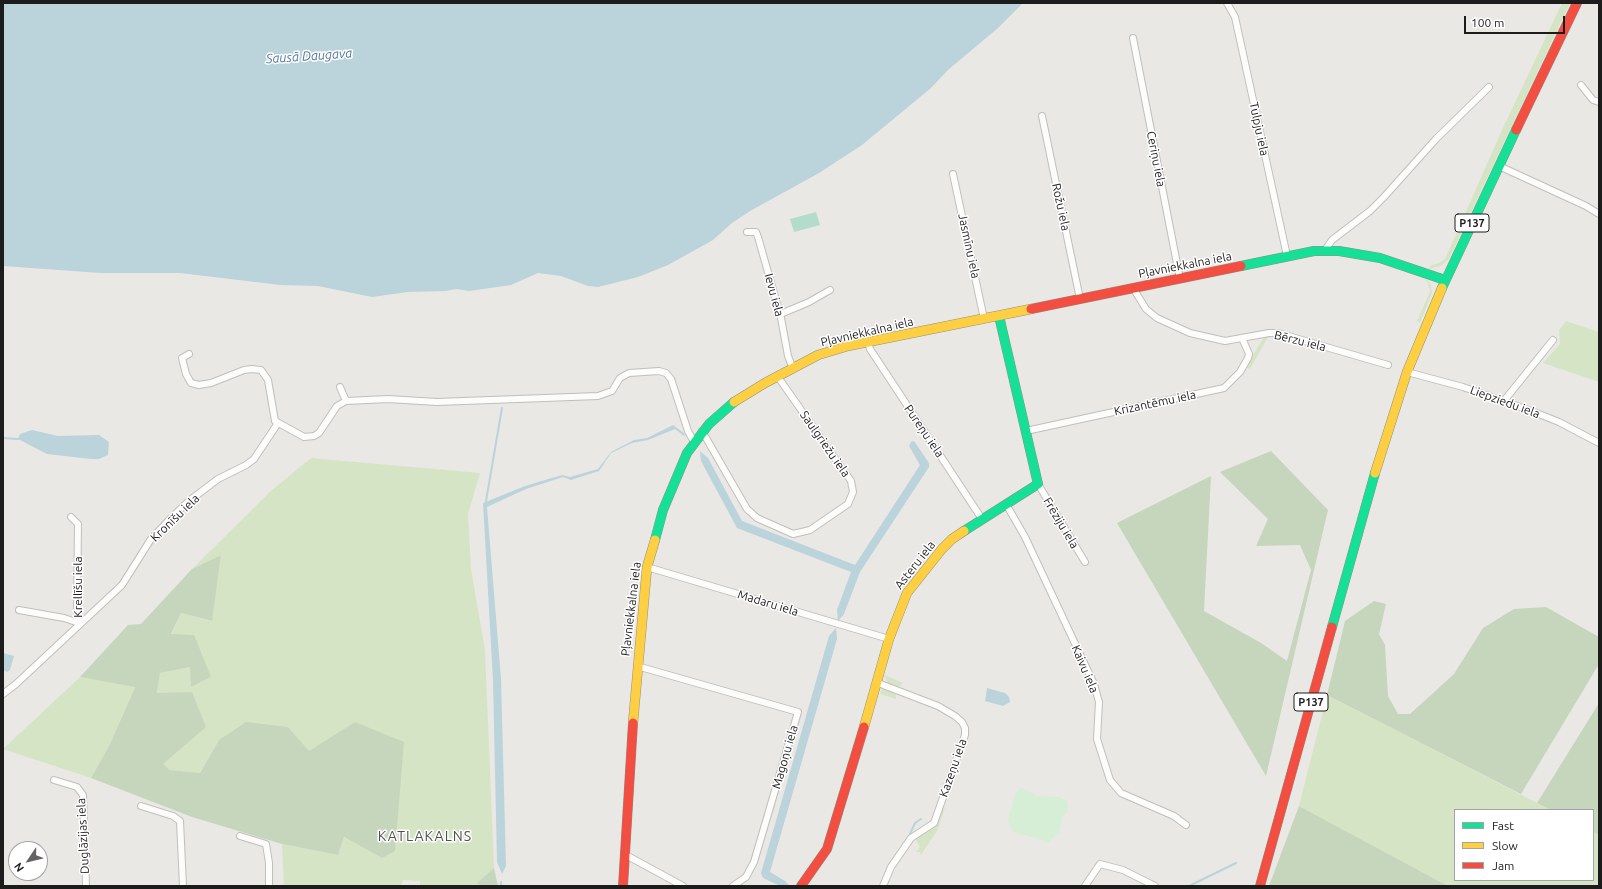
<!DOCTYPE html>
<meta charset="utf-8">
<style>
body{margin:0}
#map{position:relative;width:1602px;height:889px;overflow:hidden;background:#eae8e4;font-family:Ubuntu,sans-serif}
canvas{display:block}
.frame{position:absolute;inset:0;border:4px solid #1c1c1c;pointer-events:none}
.legend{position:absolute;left:1454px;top:809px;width:140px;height:72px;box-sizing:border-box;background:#fff;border:1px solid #a4a4a4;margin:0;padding:5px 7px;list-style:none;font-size:12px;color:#1c1c1c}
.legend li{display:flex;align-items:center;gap:8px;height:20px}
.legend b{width:20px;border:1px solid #a4a4a4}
.north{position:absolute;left:8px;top:841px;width:40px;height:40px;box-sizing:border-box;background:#fff;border:1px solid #a4a4a4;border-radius:50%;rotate:235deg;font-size:11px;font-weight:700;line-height:16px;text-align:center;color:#1c1c1c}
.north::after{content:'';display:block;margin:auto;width:14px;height:18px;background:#646362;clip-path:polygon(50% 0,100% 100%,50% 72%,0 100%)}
.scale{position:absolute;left:1464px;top:16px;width:101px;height:18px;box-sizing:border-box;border:2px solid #1c1c1c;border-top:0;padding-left:5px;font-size:12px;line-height:14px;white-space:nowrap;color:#1c1c1c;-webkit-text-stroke:3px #fff;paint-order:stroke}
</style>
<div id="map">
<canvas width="1602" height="889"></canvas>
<div class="frame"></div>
<ul class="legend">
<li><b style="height:5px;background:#16e098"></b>Fast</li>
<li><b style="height:5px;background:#ffcf43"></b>Slow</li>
<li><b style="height:5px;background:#f24e42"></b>Jam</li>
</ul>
<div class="north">N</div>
<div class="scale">100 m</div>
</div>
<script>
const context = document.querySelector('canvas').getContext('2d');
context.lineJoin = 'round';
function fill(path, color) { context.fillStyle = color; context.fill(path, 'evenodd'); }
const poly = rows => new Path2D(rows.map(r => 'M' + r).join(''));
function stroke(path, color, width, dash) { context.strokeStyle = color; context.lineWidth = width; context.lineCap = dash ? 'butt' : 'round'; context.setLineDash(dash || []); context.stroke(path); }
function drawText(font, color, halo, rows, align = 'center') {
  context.font = font + ' Ubuntu,sans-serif'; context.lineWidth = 3; context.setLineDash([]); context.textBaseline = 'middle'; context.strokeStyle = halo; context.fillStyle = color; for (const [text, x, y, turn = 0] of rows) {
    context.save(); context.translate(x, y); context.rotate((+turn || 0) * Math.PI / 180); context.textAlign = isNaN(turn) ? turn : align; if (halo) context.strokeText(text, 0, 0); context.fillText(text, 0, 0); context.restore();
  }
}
const grass = poly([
 [1562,3,1570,3,1449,259,1441,266,1429,269,1430,266,1439,263,1445,259,1502,130],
 [1424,278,1430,283,1432,293,1420,323,1417,321,1430,292,1428,283],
 [1566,321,1599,332,1599,382,1543,363,1560,344,1559,330],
 [1264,337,1268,337,1250,369,1246,367],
 [311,458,480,473,468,514,471,569,485,650,494,868,478,882,481,886,420,886,420,881,403,880,401,886,284,886,282,844,338,855,344,837,382,858,355,722,309,752,288,727,219,740,200,773,170,770,162,764,157,693,160,673,190,667,192,686,211,677,171,635,181,613,211,621,221,555,192,569,272,490],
 [884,675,901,682,903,683,899,687,888,683],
 [80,677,135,686,110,744,91,778,3,749],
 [885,689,896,693,896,699,880,694,881,690],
 [1327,695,1551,810,1455,810,1455,880,1593,880,1593,832,1599,835,1599,886,1448,886,1299,806],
 [945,808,937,831,921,855,920,852,916,852,920,847,915,838,937,825,941,811]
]);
const forest = poly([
 [1271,451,1328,510,1266,776,1117,523,1211,476,1204,611,1261,643,1287,661,1311,570,1300,545,1256,546,1268,519,1220,472],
 [221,555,212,621,181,613,171,634,194,635,211,677,191,687,190,667,160,673,157,693,192,692,206,727,163,764,170,770,200,773,219,740,246,722,288,727,309,751,355,722,404,742,395,851,382,858,344,837,338,855,282,844,192,817,91,778,110,744,135,687,80,677,128,625,141,624,192,569],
 [1374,601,1386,604,1379,634,1385,645,1388,696,1398,714,1410,714,1454,674,1483,628,1514,609,1546,607,1599,637,1599,664,1521,794,1327,695,1345,621],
 [1599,703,1599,835,1593,832,1593,810,1551,810,1537,803],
 [1299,806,1448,886,1269,886],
 [494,868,498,886,481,886,477,883]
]);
const park = poly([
 [1022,788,1037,796,1060,797,1068,802,1068,811,1062,817,1059,833,1048,842,1014,832,1010,826,1008,819,1017,790]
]);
const pitch = poly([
 [816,212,820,225,794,232,790,219]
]);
const water = poly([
 [3,3,1023,3,998,28,948,70,931,88,862,145,819,173,750,211,732,223,713,240,668,265,638,277,598,287,588,286,561,276,538,273,511,285,469,291,456,289,446,291,408,292,372,297,318,286,280,285,180,273,100,273,3,266],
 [673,425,685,434,684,436,675,429,648,440,632,443,611,453,599,471,571,480,563,477,526,489,487,507,501,679,506,866,502,874,497,862,493,680,483,503,525,486,562,475,570,477,598,469,611,452,634,440,647,438],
 [32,430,58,436,99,435,109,442,108,455,99,459,91,459,47,454,18,439,20,434],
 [914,441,929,463,929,467,860,572,844,614,838,621,837,610,851,572,737,528,701,461,700,451,708,458,742,521,855,565,920,465,909,446,911,442],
 [836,628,837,639,770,872,785,881,790,886,780,886,763,878,761,873,829,636],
 [3,653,14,656,10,670,7,672,3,670],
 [987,688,1005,693,1009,697,1010,702,1003,706,985,701]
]);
const stream = poly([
 [3,438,18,439],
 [486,501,502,408],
 [910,834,915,823,921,819],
 [501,882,501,886],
 [1189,886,1236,863]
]);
const street = poly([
 [1227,3,1235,17,1287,256],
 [1133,38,1180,279],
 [1581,85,1593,100,1599,102],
 [1042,116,1080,299],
 [1499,166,1586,206,1599,214],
 [953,174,984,319],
 [747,232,756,232,758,237,781,318,788,356,793,369],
 [1325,250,1332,240,1370,211,1384,197,1436,139,1489,87],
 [1133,288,1146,309,1157,318,1190,333,1225,341,1269,333,1278,333,1388,365],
 [779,312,783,313,809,302,830,290],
 [868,342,870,349,982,519],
 [189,354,182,358,186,374,191,383,199,385,211,383,244,370,252,369,261,370,268,380,275,421,304,437,314,436,319,433,337,406,346,401,388,399,437,402,598,396,612,391,620,378,629,373,659,371,666,373,671,379,688,431,694,442],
 [1407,372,1463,387,1534,412,1559,422,1599,443],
 [340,387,346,401],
 [1503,402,1553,340],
 [702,431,747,509,757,518,793,534,810,530,848,504,853,492,851,481,778,377],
 [1026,431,1224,388,1240,372,1248,358,1249,354,1242,338],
 [1038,484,1085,562],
 [1006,504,1025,537,1094,684,1099,702,1097,739,1110,780,1121,793,1174,816,1186,825],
 [647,567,889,639],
 [19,610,64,618,79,623,77,613,78,524,71,517],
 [637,666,798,712,754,862,746,877,733,886],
 [878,683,938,706,955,716,962,722,965,728,965,735,934,823,911,838,891,867,883,886],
 [3,694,16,684,122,585,151,539,170,519,189,501,218,479,246,465,254,459,278,423],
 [54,780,77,787,83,795,86,886],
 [141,806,173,816,180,821,183,886],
 [240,836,266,844,269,863,269,886],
 [624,854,683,886],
 [1085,886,1100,864,1123,870,1155,886]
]);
const fast = poly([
 [1241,266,1314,251,1339,251,1380,258,1445,280],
 [1442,288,1516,130],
 [964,531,1038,484,999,316],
 [655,540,663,510,687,453,709,424,734,402],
 [1332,627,1375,473]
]);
const slow = poly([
 [734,402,765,383,818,355,848,346,1031,309],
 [1375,473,1407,372,1442,288],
 [633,723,647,567,655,540],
 [864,727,889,639,907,593,942,549,952,539,964,531]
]);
const jam = poly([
 [1516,130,1577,3],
 [1031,309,1241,266],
 [623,886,633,723],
 [801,886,827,849,864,727],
 [1260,886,1332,627]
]);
const shields = [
 [1472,223,34],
 [1311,702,34]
];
const shieldNames = [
 ["P137",1472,223],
 ["P137",1311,702]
];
const streetNames = [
 ["Tulpju iela",1259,129,78],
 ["Ceriņu iela",1156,159,79],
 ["Rožu iela",1061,207,78],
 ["Jasmīnu iela",969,246,78],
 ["Pļavniekkalna iela",1185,265,-11],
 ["Ievu iela",774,295,75],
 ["Pļavniekkalna iela",867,332,-13],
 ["Bērzu iela",1300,341,14],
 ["Liepziedu iela",1505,402,20],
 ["Krizantēmu iela",1155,403,-12],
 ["Pureņu iela",924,431,56],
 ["Saulgriežu iela",825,444,55],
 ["Kronīšu iela",175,518,-44],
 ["Frēziju iela",1061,523,59],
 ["Asteru iela",915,565,-52],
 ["Krellīšu iela",78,587,-90],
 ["Madaru iela",768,603,17],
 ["Pļavniekkalna iela",631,609,-83],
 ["Kaivu iela",1085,669,67],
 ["Magoņu iela",785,757,-74],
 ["Kazeņu iela",953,768,-71],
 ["Duglāzijas iela",83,836,-93]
];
const waterNames = [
 ["Sausā Daugava",309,56,-4]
];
const quarterNames = [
 ["KATLAKALNS",425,836]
];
fill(grass, '#d6e4c6');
fill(forest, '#c5d6bc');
fill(park, '#d5eed5');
fill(pitch, '#b4dccc');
fill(water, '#bbd3da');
stroke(stream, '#bbd3da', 2);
stroke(street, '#c0bfbd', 8);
stroke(fast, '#90917f', 10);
stroke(slow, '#90917f', 10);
stroke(jam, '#90917f', 10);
stroke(street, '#fcfcfb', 6);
stroke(fast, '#16e098', 9);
stroke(slow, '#ffcf43', 9);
stroke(jam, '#f24e42', 9);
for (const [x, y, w] of shields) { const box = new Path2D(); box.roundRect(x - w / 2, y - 9, w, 18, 3); context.fillStyle = '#fff'; context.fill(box); stroke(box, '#1c1c1c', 1); }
drawText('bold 11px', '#1c1c1c', null, shieldNames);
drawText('12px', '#1c1c1c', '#fff', streetNames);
drawText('italic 13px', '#5478a0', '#fff', waterNames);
context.letterSpacing = '1px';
drawText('14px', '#4f4f4f', '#fff', quarterNames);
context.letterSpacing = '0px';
</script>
